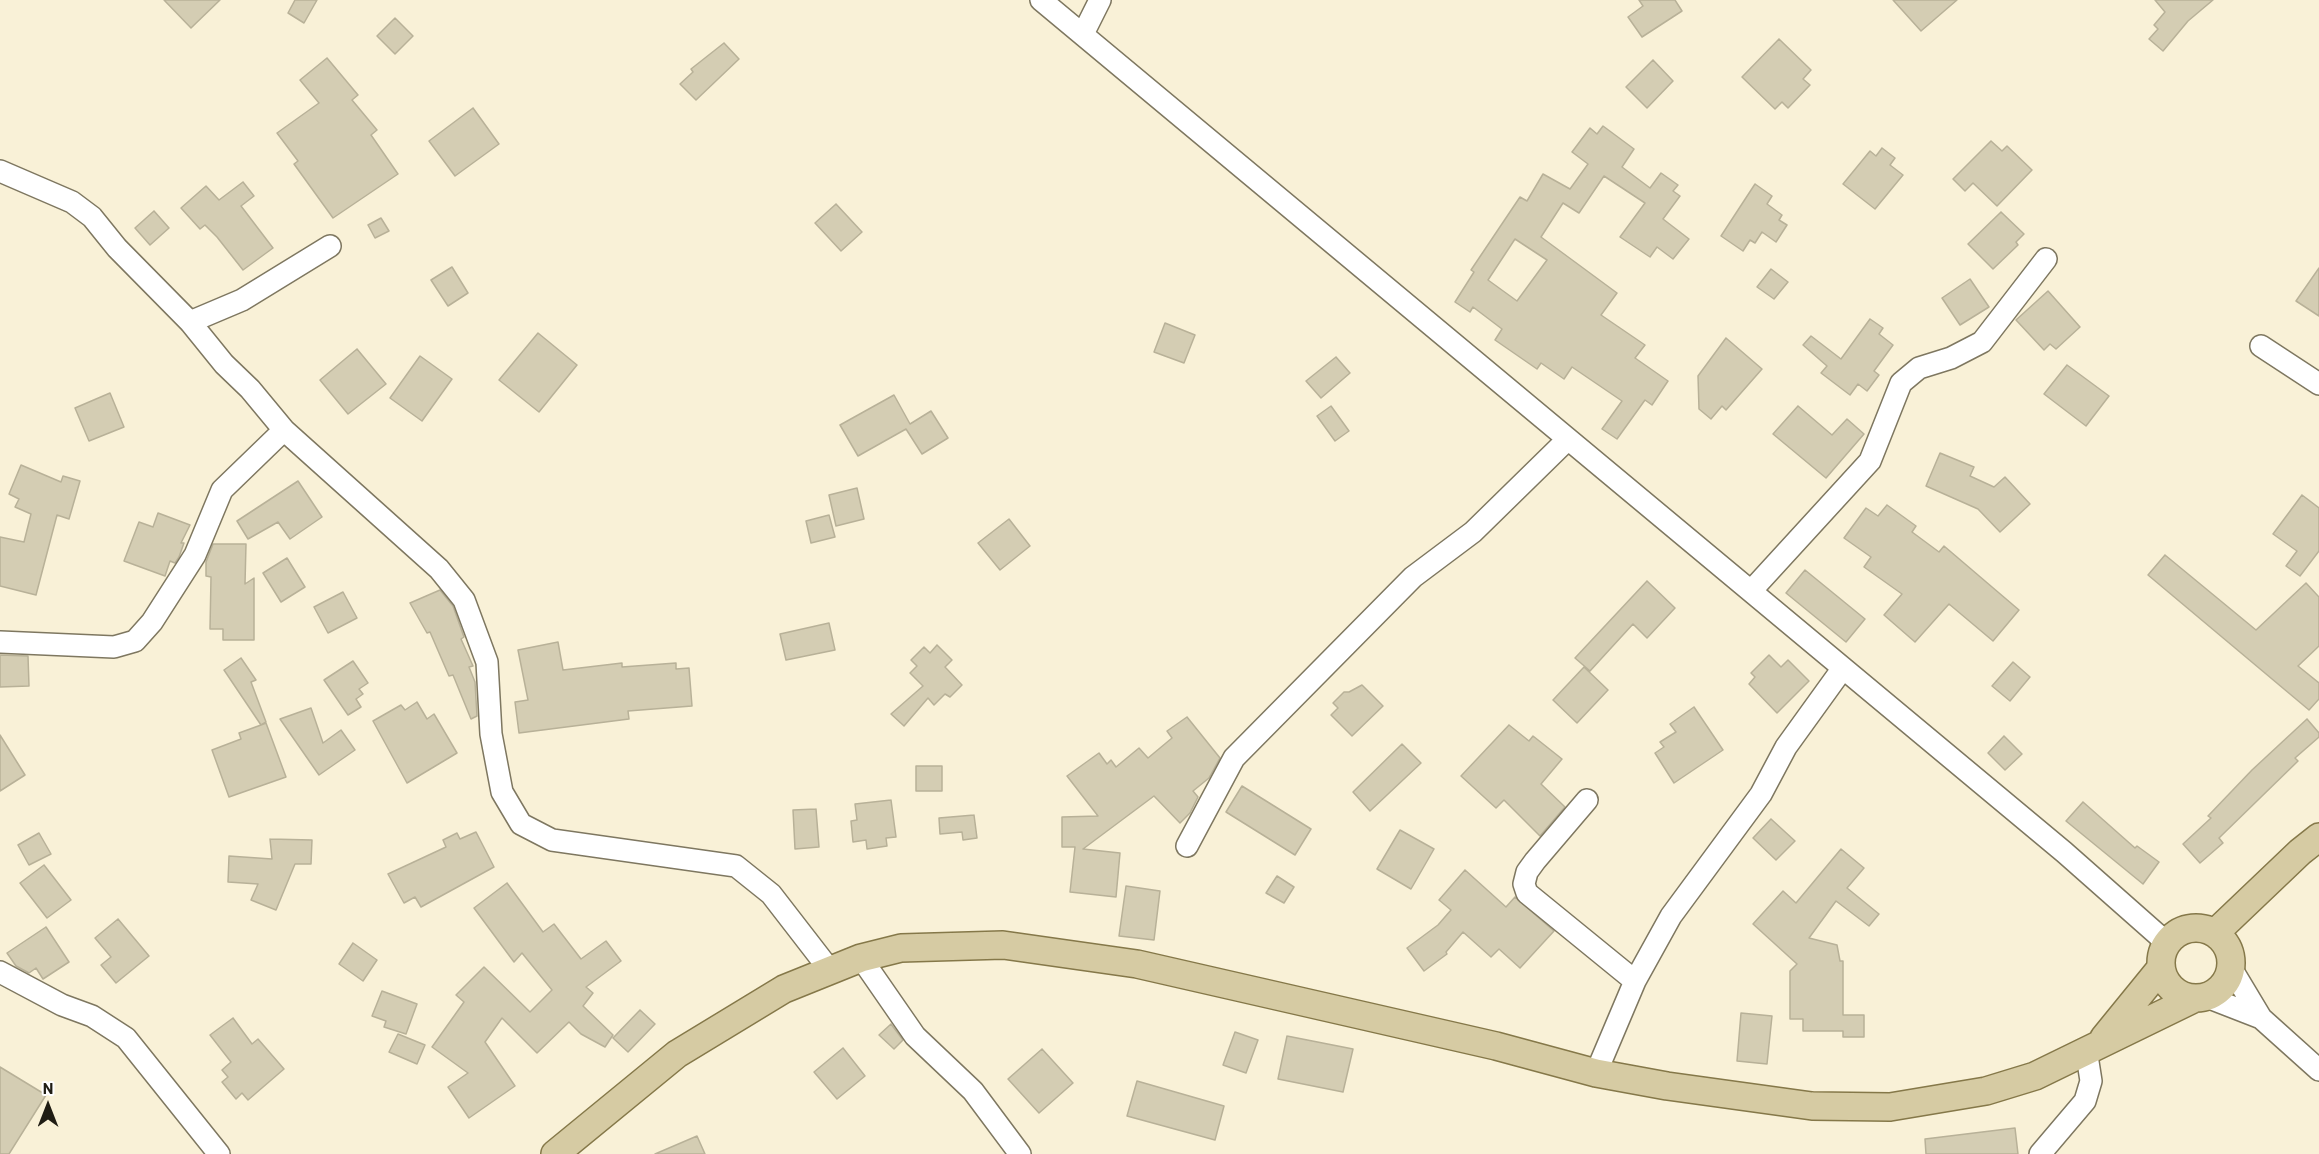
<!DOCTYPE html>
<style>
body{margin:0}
#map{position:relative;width:2319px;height:1154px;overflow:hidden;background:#f9f1d7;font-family:Barlow,sans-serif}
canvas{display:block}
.north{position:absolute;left:18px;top:1076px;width:60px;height:60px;-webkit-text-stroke:4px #fefefe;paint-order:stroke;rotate:0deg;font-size:16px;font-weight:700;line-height:24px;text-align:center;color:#201d14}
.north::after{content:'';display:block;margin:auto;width:21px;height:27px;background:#201d14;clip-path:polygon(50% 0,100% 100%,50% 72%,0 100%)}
</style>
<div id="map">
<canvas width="2319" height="1154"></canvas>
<div class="north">N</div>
</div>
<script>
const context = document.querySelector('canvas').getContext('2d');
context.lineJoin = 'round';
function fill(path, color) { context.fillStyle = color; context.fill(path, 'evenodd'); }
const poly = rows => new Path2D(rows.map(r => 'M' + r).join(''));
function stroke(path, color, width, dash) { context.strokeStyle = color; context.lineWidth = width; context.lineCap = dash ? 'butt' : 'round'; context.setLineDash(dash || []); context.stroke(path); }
const building = poly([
 [164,0,220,0,191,28,164,0],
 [295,0,317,0,304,23,288,13,295,0],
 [1639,0,1675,0,1682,11,1642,37,1628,17,1643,6,1639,0],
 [1893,0,1957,0,1921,31,1893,0],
 [2155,0,2213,0,2188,21,2163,51,2149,39,2158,29,2154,25,2165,12,2155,0],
 [395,18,413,36,395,54,377,36,395,18],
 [1779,39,1811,70,1803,79,1810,85,1788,108,1782,102,1775,109,1742,77,1779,39],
 [724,43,739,59,696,100,680,84,693,72,691,69,724,43],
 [327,58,358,95,352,100,377,130,371,135,398,174,333,218,294,164,298,161,277,133,319,103,300,80,327,58],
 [1653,60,1673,81,1647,108,1626,87,1653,60],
 [473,108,499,144,455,176,429,141,473,108],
 [1603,126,1634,149,1622,167,1650,188,1661,173,1678,185,1673,191,1680,196,1663,219,1689,239,1673,259,1657,247,1650,257,1620,237,1645,203,1604,176,1579,213,1563,203,1541,237,1617,293,1601,315,1645,345,1635,358,1668,381,1652,405,1645,400,1617,439,1602,429,1622,401,1572,367,1564,379,1541,363,1537,369,1495,340,1502,329,1473,307,1470,312,1455,302,1474,272,1471,270,1520,197,1527,201,1543,174,1570,189,1588,164,1572,152,1590,128,1597,134,1603,126],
 [1515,239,1547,260,1517,301,1488,280,1515,239],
 [1991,141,2002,151,2007,146,2032,170,1997,206,1973,183,1965,191,1953,179,1991,141],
 [1882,148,1895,158,1890,165,1903,175,1875,209,1843,184,1870,151,1876,156,1882,148],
 [243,182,254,196,241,206,273,248,243,270,217,237,205,225,200,229,181,208,206,186,219,200,243,182],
 [1755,184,1772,196,1767,204,1782,215,1779,220,1787,225,1776,242,1762,232,1755,243,1750,240,1743,251,1721,236,1755,184],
 [836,204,862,232,841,251,815,223,836,204],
 [154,211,169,228,150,245,135,228,154,211],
 [2001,212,2024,234,2016,242,2018,245,1993,269,1968,244,2001,212],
 [381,218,389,231,375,238,368,225,381,218],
 [452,267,468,293,448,306,431,280,452,267],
 [2319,268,2319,316,2296,301,2319,268],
 [1771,269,1788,282,1774,299,1757,287,1771,269],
 [1970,279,1989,307,1960,325,1942,298,1970,279],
 [2048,291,2080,327,2056,349,2050,344,2044,350,2016,320,2048,291],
 [1870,319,1883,328,1879,334,1893,345,1874,371,1879,375,1867,391,1858,384,1850,395,1821,373,1827,366,1803,345,1811,336,1841,359,1870,319],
 [1165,323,1195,335,1184,363,1154,352,1165,323],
 [538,333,577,365,539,412,499,380,538,333],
 [1726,338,1762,369,1726,410,1722,406,1711,419,1699,409,1698,376,1726,338],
 [357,349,386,384,348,414,320,380,357,349],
 [420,356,452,379,422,421,390,398,420,356],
 [1336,357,1350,373,1321,398,1306,381,1336,357],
 [2067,365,2109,396,2086,426,2044,394,2067,365],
 [110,393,124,427,89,441,75,408,110,393],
 [894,395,910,424,931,411,948,438,922,454,906,429,858,456,840,425,894,395],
 [1331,406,1349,431,1335,441,1317,416,1331,406],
 [1798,406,1832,435,1847,419,1864,434,1826,478,1773,434,1798,406],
 [1940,453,1974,467,1970,476,1994,487,2005,477,2030,504,2000,532,1978,509,1926,486,1940,453],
 [21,465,61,482,63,476,80,481,69,519,57,515,36,595,0,586,0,537,24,542,31,514,15,507,19,499,9,494,21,465],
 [298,481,322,517,290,539,278,522,248,539,237,521,298,481],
 [857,488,864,519,836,526,829,495,857,488],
 [2302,495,2319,508,2319,551,2300,576,2286,566,2297,551,2273,534,2302,495],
 [1887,505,1916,526,1912,532,1939,552,1944,546,2019,610,1993,641,1949,604,1915,642,1884,615,1902,594,1864,567,1871,557,1844,538,1866,508,1878,516,1887,505],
 [158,513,190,525,181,543,184,543,179,557,175,563,170,561,165,576,124,561,139,522,153,527,158,513],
 [829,515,835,537,811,543,806,521,829,515],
 [1009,519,1030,546,1000,570,978,543,1009,519],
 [213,544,246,544,245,584,254,578,254,640,223,640,223,629,210,629,211,577,206,576,206,562,213,544],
 [2165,555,2256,630,2306,583,2319,597,2319,646,2298,666,2319,683,2319,699,2309,710,2148,575,2165,555],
 [287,558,305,587,281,602,263,573,287,558],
 [1805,570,1865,619,1846,642,1786,593,1805,570],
 [1647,581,1675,608,1647,638,1633,624,1590,671,1575,658,1647,581],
 [440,590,453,606,464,637,461,639,473,666,469,667,475,682,477,716,471,719,453,675,449,676,430,632,427,633,410,603,440,590],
 [343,592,357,618,328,633,314,607,343,592],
 [829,623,835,650,786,660,780,634,829,623],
 [558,642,563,670,622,663,622,667,676,663,676,669,689,668,692,706,628,711,629,719,519,733,515,702,528,700,518,650,558,642],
 [937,645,952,660,945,667,962,685,950,697,945,694,934,705,928,698,904,726,891,714,923,686,910,673,917,666,911,660,924,647,930,653,937,645],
 [0,655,28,656,29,686,0,687,0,655],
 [1769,655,1781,667,1788,660,1809,681,1777,713,1749,684,1755,677,1751,673,1769,655],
 [241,658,256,680,251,682,266,722,261,725,266,723,286,777,229,797,212,750,241,739,239,733,261,725,224,670,241,658],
 [353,661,368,683,359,689,363,694,356,699,361,707,348,715,324,680,353,661],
 [2013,662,2030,677,2010,701,1992,686,2013,662],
 [1584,667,1608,690,1577,723,1553,700,1584,667],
 [1362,685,1383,706,1352,736,1331,715,1338,708,1333,703,1344,692,1349,692,1362,685],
 [417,702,427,719,434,714,457,753,407,783,373,721,401,705,405,710,417,702],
 [1694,707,1723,750,1674,783,1655,753,1664,747,1660,742,1676,732,1670,724,1694,707],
 [311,708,323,743,341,730,355,750,319,775,280,719,311,708],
 [1187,717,1220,758,1209,778,1193,791,1198,797,1190,813,1180,823,1154,796,1083,849,1120,853,1116,897,1070,892,1075,847,1062,847,1062,817,1098,816,1067,776,1099,753,1107,764,1111,760,1116,767,1139,748,1148,758,1172,738,1167,731,1187,717],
 [2307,719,2319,733,2319,737,2295,758,2298,761,2219,838,2223,843,2200,863,2183,844,2211,818,2208,816,2252,770,2307,719],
 [1509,725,1529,741,1533,736,1562,759,1541,784,1565,807,1540,836,1504,800,1496,808,1461,776,1509,725],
 [0,735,25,775,0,791,0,735],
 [2004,736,2022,754,2005,770,1988,753,2004,736],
 [1402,744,1421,763,1370,811,1353,792,1402,744],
 [916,766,942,766,942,791,916,791,916,766],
 [1242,786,1311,829,1295,855,1226,812,1242,786],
 [891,800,896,837,886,838,887,846,867,849,866,840,853,842,851,821,857,820,855,804,891,800],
 [2083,802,2135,848,2137,846,2159,862,2143,884,2066,821,2083,802],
 [816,809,819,847,795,849,793,810,816,809],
 [974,815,977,838,963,840,962,832,940,834,939,818,974,815],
 [1771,819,1795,841,1776,860,1753,838,1771,819],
 [1400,830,1434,849,1411,889,1377,869,1400,830],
 [476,832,494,867,421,907,415,897,404,903,388,874,446,847,443,840,457,833,460,839,476,832],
 [39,833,51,854,29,865,18,845,39,833],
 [270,839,312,840,311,864,295,864,276,910,251,900,258,884,228,882,229,856,272,859,270,839],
 [1841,849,1864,868,1847,888,1879,914,1869,926,1836,901,1809,938,1837,945,1840,961,1843,961,1843,1015,1864,1015,1864,1037,1843,1037,1843,1031,1803,1031,1803,1019,1790,1019,1790,971,1797,964,1753,924,1783,891,1796,903,1841,849],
 [44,865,71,900,47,918,20,883,44,865],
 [1465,870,1506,907,1515,897,1554,931,1520,968,1499,949,1491,957,1463,932,1446,952,1447,954,1424,971,1407,948,1438,925,1451,910,1439,900,1465,870],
 [1277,876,1294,887,1284,903,1266,893,1277,876],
 [507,883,543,932,554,924,581,959,606,941,621,961,586,987,593,993,583,1006,613,1035,605,1047,581,1034,569,1022,537,1053,502,1018,485,1042,515,1086,469,1118,448,1087,468,1073,432,1047,464,1002,456,995,484,967,530,1012,552,990,522,953,514,962,474,908,507,883],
 [1126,886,1160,891,1154,940,1119,936,1126,886],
 [118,919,149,956,116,983,101,965,111,957,95,938,118,919],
 [46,927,69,962,43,979,36,968,29,973,16,966,7,953,46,927],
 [353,943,377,960,363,981,339,964,353,943],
 [382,991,417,1004,406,1034,384,1027,386,1021,372,1016,382,991],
 [640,1010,655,1024,628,1052,613,1038,640,1010],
 [1741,1013,1772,1016,1767,1064,1737,1061,1741,1013],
 [233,1018,252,1044,258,1039,284,1069,248,1100,242,1093,236,1099,222,1082,228,1077,222,1070,231,1062,210,1035,233,1018],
 [891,1024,903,1040,894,1049,879,1035,891,1024],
 [1235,1032,1258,1040,1246,1073,1223,1065,1235,1032],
 [398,1034,425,1045,417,1064,389,1052,398,1034],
 [1287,1036,1353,1049,1343,1092,1278,1079,1287,1036],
 [843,1048,865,1076,837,1099,814,1072,843,1048],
 [1042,1049,1073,1083,1039,1113,1008,1079,1042,1049],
 [0,1067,46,1095,9,1154,0,1154,0,1067],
 [1137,1081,1224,1106,1215,1140,1127,1116,1137,1081],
 [2015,1128,2018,1154,1926,1154,1925,1139,2015,1128],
 [697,1136,705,1154,655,1154,697,1136]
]);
const minor = poly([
 [1041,0,2064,852,2167,943],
 [1083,34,1100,0],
 [0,171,72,202,92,217,117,248,190,322,224,364,250,389,284,430,439,569,464,600,487,662,491,734,502,792,521,824,552,840,736,866,771,894,829,969],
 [190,322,242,300,330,246],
 [2261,346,2319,384],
 [1751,591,1870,461,1901,383,1919,368,1951,358,1982,342,2046,259],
 [0,642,114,647,135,641,152,622,195,555,222,490,284,430],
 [1587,800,1535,861,1527,872,1524,884,1527,893,1635,981,1596,1073],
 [1187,846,1234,758,1413,577,1473,532,1568,439],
 [861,958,915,1036,973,1091,1020,1154],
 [0,972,62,1005,92,1016,126,1038,219,1154],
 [1635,981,1671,916,1761,794,1786,747,1843,668],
 [2207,997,2261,1018,2231,968],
 [2261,1018,2319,1070],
 [2040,1154,2085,1101,2091,1081,2086,1049]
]);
const major = poly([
 '2161 963a35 35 0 1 1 70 0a35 35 0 1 1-70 0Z',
 [2215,933,2300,852,2319,837],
 [2104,1038,2161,968],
 [555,1154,677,1054,784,989,861,958,901,948,1003,945,1137,964,1496,1046,1596,1073,1667,1086,1812,1106,1890,1107,1986,1091,2035,1076,2193,999]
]);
fill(building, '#d4cdb3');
stroke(building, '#b8b198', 1.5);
stroke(minor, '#7e7760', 24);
stroke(major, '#857849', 30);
stroke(minor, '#fff', 21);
stroke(major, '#d6cba3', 27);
</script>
